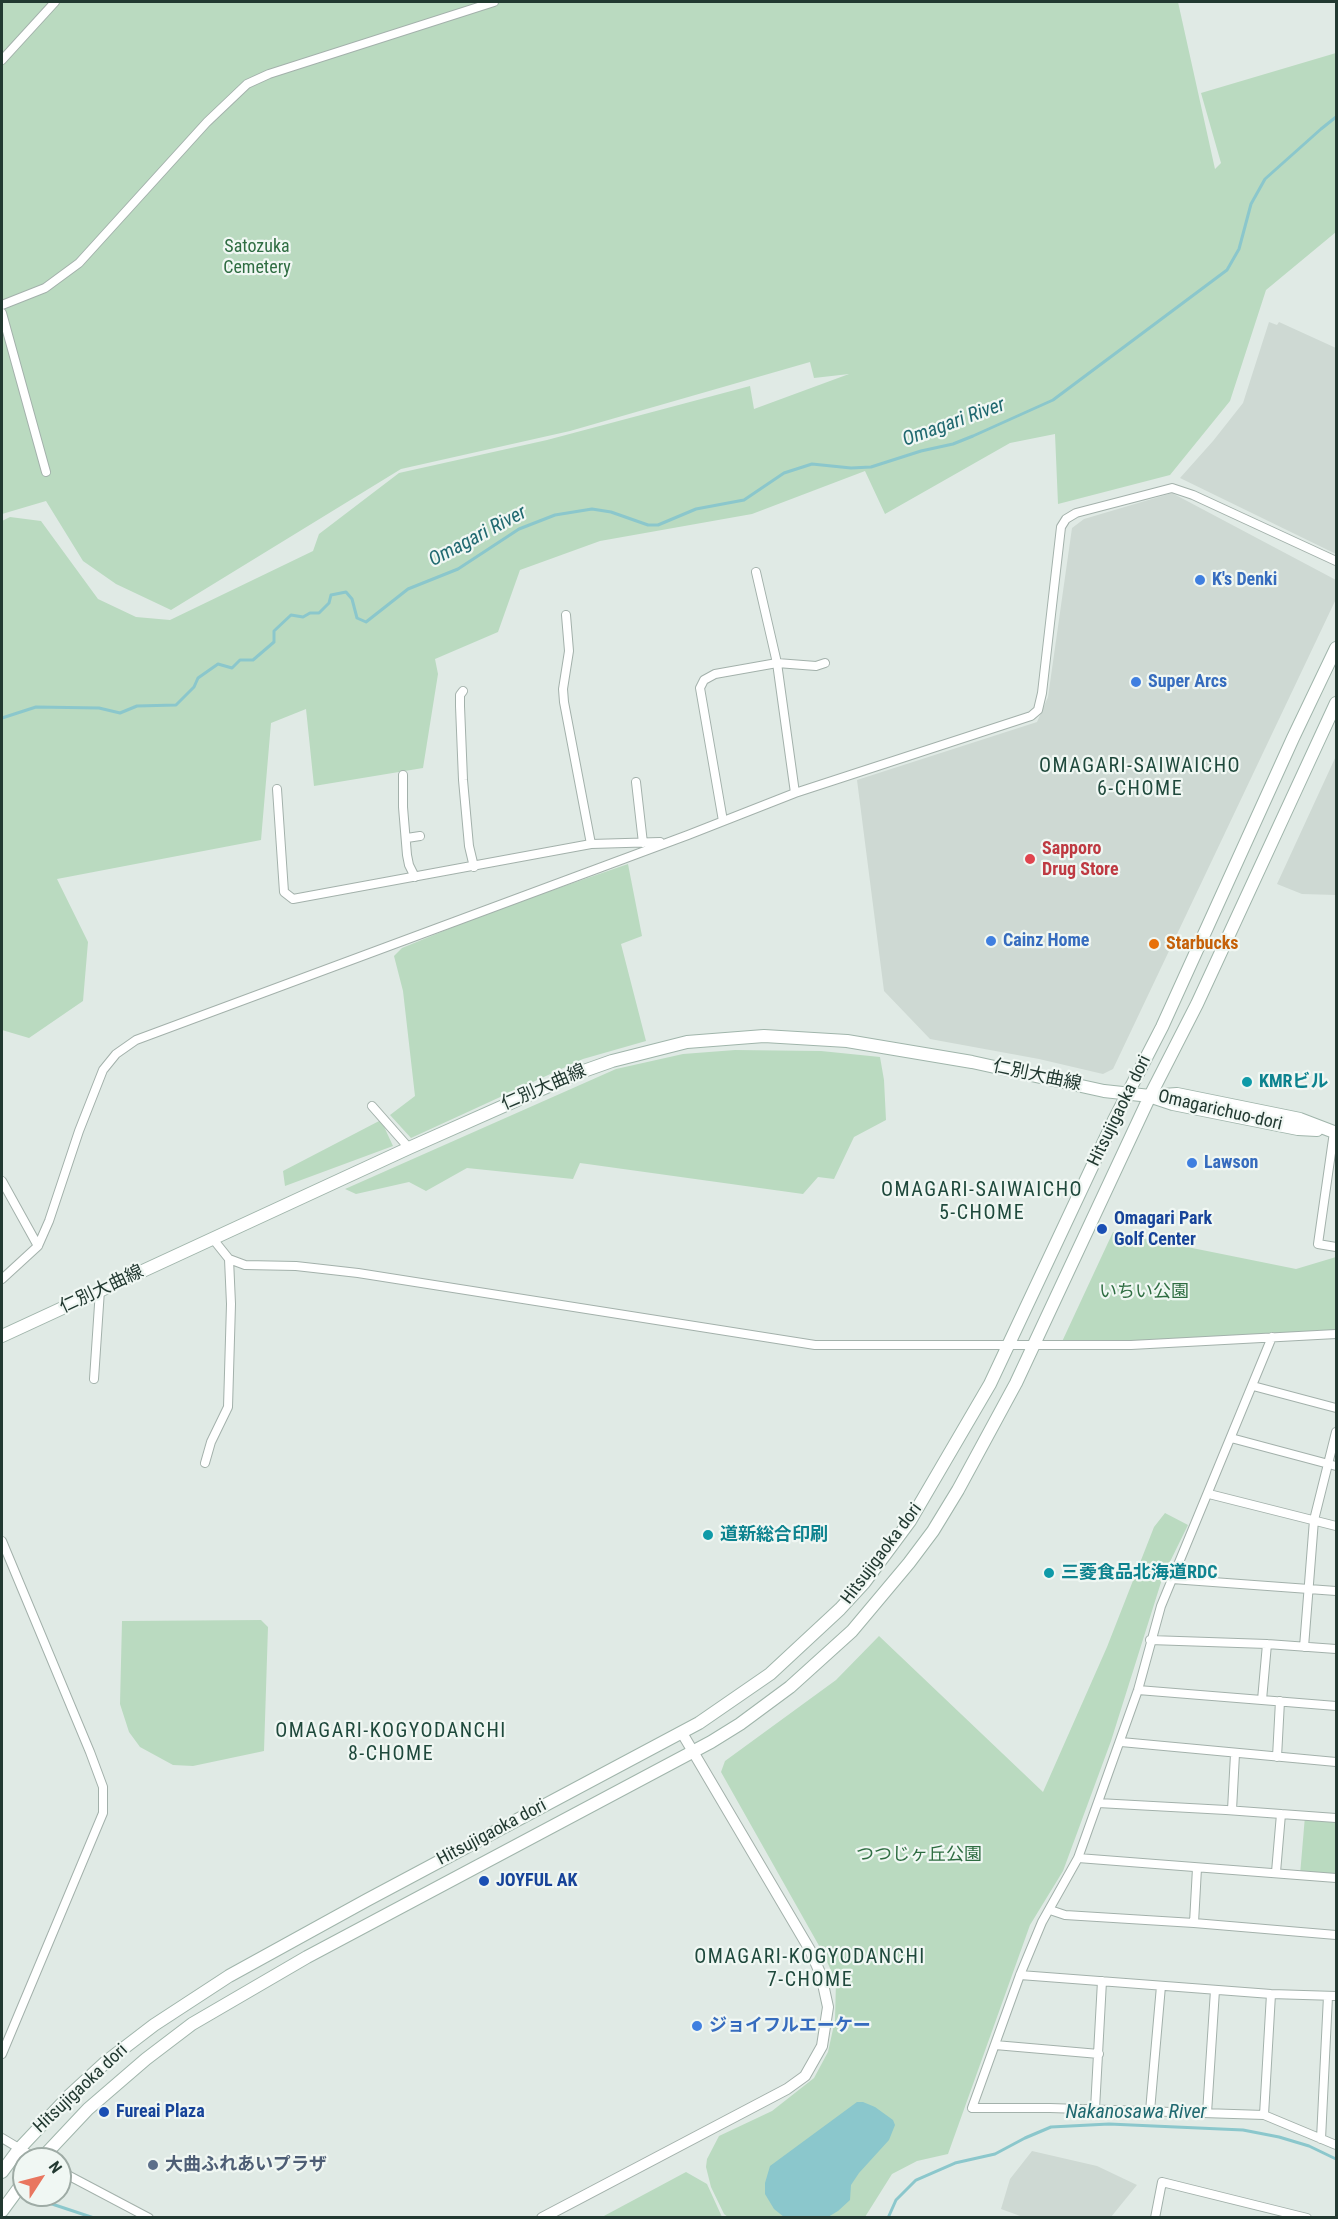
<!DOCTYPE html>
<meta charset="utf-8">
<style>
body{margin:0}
#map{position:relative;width:1338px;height:2219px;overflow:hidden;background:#e0eae5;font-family:"Roboto Condensed",sans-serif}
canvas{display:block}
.frame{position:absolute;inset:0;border:3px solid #223931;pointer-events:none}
.north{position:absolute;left:12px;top:2147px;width:60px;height:60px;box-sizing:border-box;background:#f0f7f3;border:2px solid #9eaba5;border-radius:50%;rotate:54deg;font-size:16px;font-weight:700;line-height:24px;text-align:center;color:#223931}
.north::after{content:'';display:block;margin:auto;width:21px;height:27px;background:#e9765f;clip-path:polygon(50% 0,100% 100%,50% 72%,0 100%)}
</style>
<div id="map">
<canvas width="1338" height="2219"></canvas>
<div class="frame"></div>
<div class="north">N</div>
</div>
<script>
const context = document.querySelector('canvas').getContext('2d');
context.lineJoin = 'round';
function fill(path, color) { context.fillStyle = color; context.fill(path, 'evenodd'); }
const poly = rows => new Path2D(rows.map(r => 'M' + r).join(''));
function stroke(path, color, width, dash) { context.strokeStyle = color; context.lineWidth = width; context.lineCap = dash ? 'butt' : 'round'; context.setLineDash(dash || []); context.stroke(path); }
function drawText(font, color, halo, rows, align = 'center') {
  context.font = font + ' "Roboto Condensed","Noto Sans JP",sans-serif'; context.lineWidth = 4.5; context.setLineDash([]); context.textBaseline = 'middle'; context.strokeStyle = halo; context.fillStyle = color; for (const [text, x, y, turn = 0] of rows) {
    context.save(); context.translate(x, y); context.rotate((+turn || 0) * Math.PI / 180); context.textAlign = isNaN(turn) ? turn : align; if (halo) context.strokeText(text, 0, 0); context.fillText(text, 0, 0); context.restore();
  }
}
const built = poly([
 [1269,322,1277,325,1279,322,1336,348,1336,554,1180,478,1213,441,1243,403],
 [1172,493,1336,580,1336,599,1113,1069,1103,1074,1039,1059,930,1039,884,991,857,780,1037,722,1048,697,1072,528,1084,519],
 [1336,756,1336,895,1302,894,1277,884],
 [1032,2151,1097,2166,1137,2185,1111,2217,1023,2217,1001,2209,1010,2179]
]);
const green = poly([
 [2,2,1178,2,1215,169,1221,163,1201,93,1336,53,1336,232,1266,290,1230,401,1170,475,1058,504,1055,434,1010,443,885,514,865,471,752,514,600,541,520,570,498,632,435,659,438,674,423,768,314,786,306,709,271,723,261,840,57,879,88,942,83,1001,29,1038,2,1030,2,521,10,517,41,521,98,599,136,617,170,620,313,551,319,534,399,473,547,440,750,386,754,409,849,374,814,378,810,362,570,431,401,469,171,610,116,584,83,561,46,501,2,514],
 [628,864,642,936,621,944,646,1041,583,1059,411,1138,390,1115,415,1096,403,991,394,956,402,948,492,911],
 [735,1050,821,1051,880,1057,884,1080,886,1120,854,1137,834,1179,818,1177,803,1194,580,1163,573,1179,467,1168,426,1191,409,1182,356,1194,345,1189,616,1069,683,1054],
 [381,1120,393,1146,285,1186,283,1171],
 [1113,1232,1296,1269,1336,1257,1336,1334,1060,1346],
 [1165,1513,1188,1525,1163,1576,1111,1741,1063,1871,1030,1925,948,2154,917,2161,892,2174,865,2217,728,2217,724,2214,711,2187,706,2167,707,2159,719,2136,772,2111,814,2078,828,2052,835,2020,836,1981,822,1951,721,1772,725,1761,836,1680,879,1636,1043,1792,1107,1647,1154,1527],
 [261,1620,268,1627,264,1751,193,1766,173,1765,140,1747,129,1732,120,1704,122,1621],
 [1305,1816,1336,1818,1336,1878,1300,1875],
 [686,2172,707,2184,722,2217,602,2217]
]);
const water = poly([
 [857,2102,863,2102,875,2107,893,2120,895,2125,889,2140,859,2173,851,2185,850,2200,838,2211,828,2217,784,2217,774,2209,765,2194,765,2183,770,2166]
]);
const stream = poly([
 [2,718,36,707,99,708,120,713,137,706,176,705,194,687,198,678,218,664,232,668,240,660,253,660,274,642,274,631,291,615,303,617,310,613,319,613,329,603,331,595,346,592,352,599,357,618,366,622,408,589,458,569,519,529,555,515,592,509,611,512,648,525,658,525,696,509,744,500,784,473,812,464,851,468,871,467,921,451,953,444,973,436,1053,400,1227,270,1239,249,1251,204,1265,179,1321,129,1336,117],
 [49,2203,94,2218],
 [888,2218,896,2200,916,2180,955,2163,995,2154,1025,2138,1051,2127,1109,2124,1243,2130,1279,2137,1309,2146,1336,2159]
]);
const minor = poly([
 [2,60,55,2],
 [2,305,45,288,79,263,207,122,247,84,269,74,494,2],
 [2,313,46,472],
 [756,572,777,663,795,793],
 [566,615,569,651,563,689,564,702,591,844],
 [463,691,460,695,460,706,463,780,469,846,474,867],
 [403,775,403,807,407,855,409,865,415,877],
 [636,782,643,843],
 [277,789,284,892,293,899,591,844,660,842],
 [723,821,700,688,704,680,715,674,777,663,816,666,825,663],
 [407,838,420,836],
 [372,1106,409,1148],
 [1334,1132,1318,1244,1336,1247],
 [2,1181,38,1246],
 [213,1239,229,1259,245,1265,296,1266,358,1273,815,1345,1131,1345,1336,1334],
 [2,1279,38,1246,49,1221,79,1131,103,1070,116,1054,136,1040,688,835,795,793,1031,716,1038,710,1042,693,1061,527,1066,519,1076,513,1172,488,1193,495,1336,561],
 [1272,1337,1161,1606,1138,1690,1078,1858,1042,1922,1020,1975,972,2108,1050,2108,1264,2115,1336,2145],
 [94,1379,100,1290],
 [1253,1386,1336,1408],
 [1231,1438,1336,1466],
 [205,1463,211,1442,228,1407,231,1304,229,1259],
 [1209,1494,1336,1526],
 [2,1541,90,1752,103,1787,103,1813,2,2054],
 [1172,1579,1336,1591],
 [1150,1640,1267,1644,1336,1649],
 [1304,1647,1314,1520,1336,1432],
 [1138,1690,1336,1706],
 [1262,1700,1267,1644],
 [1121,1742,1336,1762],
 [1277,1757,1280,1701],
 [1098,1803,1226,1810,1336,1818],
 [1232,1810,1235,1754],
 [1078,1858,1336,1878],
 [1276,1872,1281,1814],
 [1050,1910,1065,1915,1194,1923,1336,1935],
 [1194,1923,1197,1868],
 [1020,1975,1271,1994,1336,1996],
 [995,2045,1099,2054],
 [1095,2109,1102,1981],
 [1150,2111,1161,1986],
 [1207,2113,1215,1990],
 [1264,2115,1271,1994],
 [2,2138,37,2159],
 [1321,2139,1328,1996],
 [60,2171,149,2218],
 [1155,2218,1162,2182,1307,2218]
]);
const tertiary = poly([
 [542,2218,787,2089,805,2076,822,2046,828,2007,821,1975,810,1950,682,1733]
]);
const secondary = poly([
 [1155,1098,1173,1104,1298,1129,1317,1130],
 [2,1336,409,1148,578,1073,612,1061,687,1042,764,1036,847,1041,972,1062,1104,1091,1150,1096,1177,1094,1300,1119,1334,1132],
 [41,2159,88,2109,146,2059,192,2024,307,1957,711,1742,740,1724,790,1687,852,1631,909,1563,933,1531,958,1490,1016,1383,1150,1096,1197,1004,1336,703],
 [2,2172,19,2149,69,2096,107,2061,154,2025,229,1976,367,1900,699,1723,770,1674,840,1609,864,1583,910,1521,990,1384,1114,1120,1162,1027,1293,738,1336,648],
 [2,2211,24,2181]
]);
const markers = [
 [1200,580,6,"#3f7fe0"],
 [1136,682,6,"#3f7fe0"],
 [1030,859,6,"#e0444e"],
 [991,941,6,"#3f7fe0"],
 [1154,944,6,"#e8710a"],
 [1247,1082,6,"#0f9aa8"],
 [1192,1163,6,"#3f7fe0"],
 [1102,1229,6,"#1a4fb4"],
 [708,1535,6,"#0f9aa8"],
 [1049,1573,6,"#0f9aa8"],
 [484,1881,6,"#1a4fb4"],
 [697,2026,6,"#3f7fe0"],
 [104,2112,6,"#1a4fb4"],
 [153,2165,6,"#5c6f8a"]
];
const parkNames = [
 ["Satozuka",257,247],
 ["Cemetery",257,268],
 ["いちい公園",1144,1292],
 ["つつじヶ丘公園",919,1855]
];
const shopNames = [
 ["K's Denki",1212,580],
 ["Super Arcs",1148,682],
 ["Cainz Home",1003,941],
 ["Lawson",1204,1163],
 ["ジョイフルエーケー",709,2026]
];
const healthNames = [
 ["Sapporo",1042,849],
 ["Drug Store",1042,870]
];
const foodNames = [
 ["Starbucks",1166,944]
];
const streetNames = [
 ["仁別大曲線",1037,1076,12],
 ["仁別大曲線",544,1088,-23],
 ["Hitsujigaoka dori",1120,1111,-64],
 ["Omagarichuo-dori",1220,1111,13],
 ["仁別大曲線",102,1290,-25],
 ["Hitsujigaoka dori",882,1554,-53],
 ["Hitsujigaoka dori",492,1833,-28],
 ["Hitsujigaoka dori",81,2089,-43]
];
const cultureNames = [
 ["KMRビル",1259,1082],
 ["道新総合印刷",720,1535],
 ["三菱食品北海道RDC",1061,1573]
];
const transitNames = [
 ["Omagari Park",1114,1219],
 ["Golf Center",1114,1240],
 ["JOYFUL AK",496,1881],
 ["Fureai Plaza",116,2112]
];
const serviceNames = [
 ["大曲ふれあいプラザ",165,2165]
];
const waterNames = [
 ["Omagari River",954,423,-20],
 ["Omagari River",478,537,-28],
 ["Nakanosawa River",1136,2113]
];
const neighbourhoodNames = [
 ["OMAGARI-SAIWAICHO",1140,767],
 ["6-CHOME",1140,790],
 ["OMAGARI-SAIWAICHO",982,1191],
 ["5-CHOME",982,1214],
 ["OMAGARI-KOGYODANCHI",391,1732],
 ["8-CHOME",391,1755],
 ["OMAGARI-KOGYODANCHI",810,1958],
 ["7-CHOME",810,1981]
];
fill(built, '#ced9d3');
fill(green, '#badac0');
fill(water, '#8bc7cc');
stroke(stream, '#8bc7cc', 3);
stroke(minor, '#a3b1ab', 10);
stroke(tertiary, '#a3b1ab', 12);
stroke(secondary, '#a0b5ab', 14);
stroke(minor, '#fff', 8);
stroke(tertiary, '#fff', 10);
stroke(secondary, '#fff', 12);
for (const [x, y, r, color] of markers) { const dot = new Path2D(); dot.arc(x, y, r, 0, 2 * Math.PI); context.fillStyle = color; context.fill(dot); stroke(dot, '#f0f7f3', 2); }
drawText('18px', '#2f6d42', '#f0f7f3', parkNames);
drawText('bold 18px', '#366cbe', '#f0f7f3', shopNames, 'left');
drawText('bold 18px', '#be3a42', '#f0f7f3', healthNames, 'left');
drawText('bold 18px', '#c56008', '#f0f7f3', foodNames, 'left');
drawText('18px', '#223931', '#f0f7f3', streetNames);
drawText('bold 18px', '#0d838f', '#f0f7f3', cultureNames, 'left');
drawText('bold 18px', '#164399', '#f0f7f3', transitNames, 'left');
drawText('bold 18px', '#4e5e75', '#f0f7f3', serviceNames, 'left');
drawText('italic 20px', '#206970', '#f0f7f3', waterNames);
context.letterSpacing = '1.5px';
drawText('20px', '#1f493c', '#f0f7f3', neighbourhoodNames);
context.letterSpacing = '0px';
</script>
